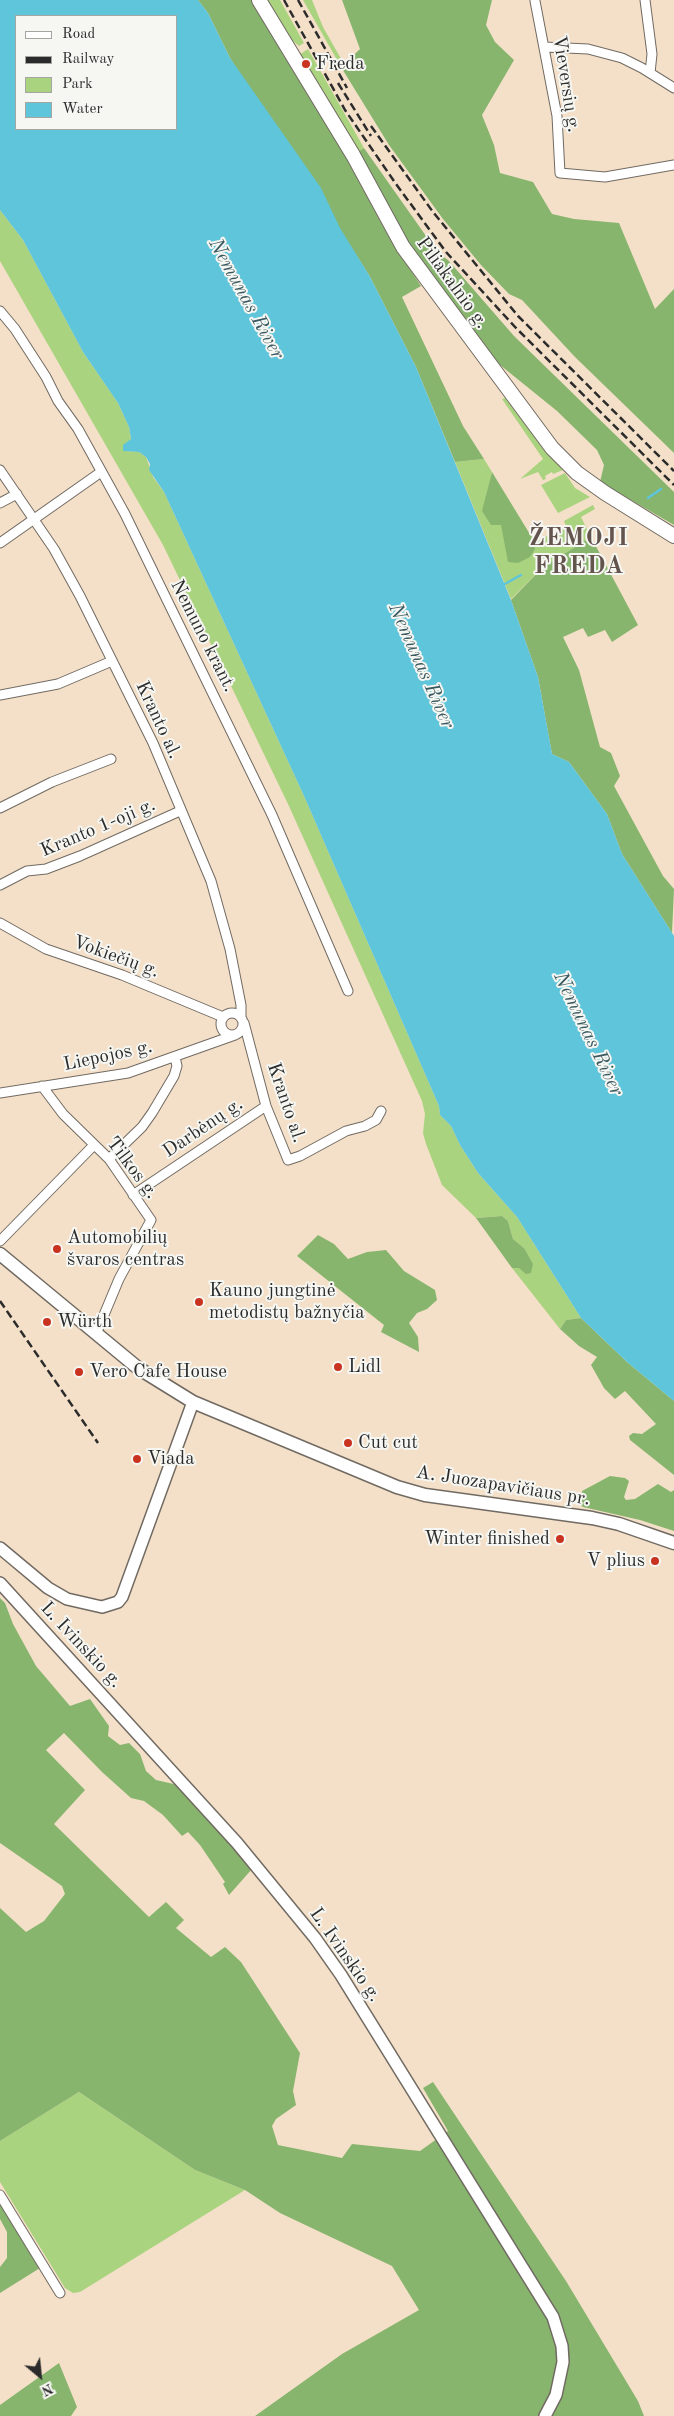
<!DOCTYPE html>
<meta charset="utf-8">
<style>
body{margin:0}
#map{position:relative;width:674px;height:2416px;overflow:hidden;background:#f4e0c8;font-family:"Old Standard TT",serif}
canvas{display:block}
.legend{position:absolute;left:15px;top:15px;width:162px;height:115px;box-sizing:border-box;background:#f6f6f2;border:1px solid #a5a5a2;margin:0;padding:6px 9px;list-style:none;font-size:15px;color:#2b2b2b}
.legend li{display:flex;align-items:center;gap:10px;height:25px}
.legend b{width:25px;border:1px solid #a5a5a2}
.north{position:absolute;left:15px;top:2351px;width:50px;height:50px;-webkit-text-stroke:4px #f6f6f2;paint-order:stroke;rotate:152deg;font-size:14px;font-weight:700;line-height:20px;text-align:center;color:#2b2b2b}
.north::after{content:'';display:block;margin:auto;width:18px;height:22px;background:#2b2b2b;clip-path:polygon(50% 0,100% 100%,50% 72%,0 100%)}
</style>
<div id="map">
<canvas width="674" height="2416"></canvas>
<ul class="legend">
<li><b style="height:6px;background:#fff"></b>Road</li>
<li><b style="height:6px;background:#2b2b2b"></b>Railway</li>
<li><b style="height:14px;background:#aad37f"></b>Park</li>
<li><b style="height:14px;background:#5ec5da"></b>Water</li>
</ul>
<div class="north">N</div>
</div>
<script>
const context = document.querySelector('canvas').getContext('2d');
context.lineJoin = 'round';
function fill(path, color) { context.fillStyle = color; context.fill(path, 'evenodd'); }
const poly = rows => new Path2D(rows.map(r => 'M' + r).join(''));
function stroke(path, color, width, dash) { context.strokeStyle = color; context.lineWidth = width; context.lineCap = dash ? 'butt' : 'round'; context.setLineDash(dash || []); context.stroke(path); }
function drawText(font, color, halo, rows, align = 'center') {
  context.font = font + ' "Old Standard TT",serif'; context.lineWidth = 4; context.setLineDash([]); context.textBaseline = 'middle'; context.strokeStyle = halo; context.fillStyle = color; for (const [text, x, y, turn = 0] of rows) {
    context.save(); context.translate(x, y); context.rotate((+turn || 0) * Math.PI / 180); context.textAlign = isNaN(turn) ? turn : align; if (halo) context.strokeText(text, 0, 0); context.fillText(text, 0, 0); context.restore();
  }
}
const green = poly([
 [266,0,280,0,304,43,299,46,289,38],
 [303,0,312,0,323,27,344,64,341,67],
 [308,49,364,148,356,153,299,55],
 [0,210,23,240,83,352,118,403,129,427,131,439,124,447,126,451,139,452,146,457,153,477,164,492,304,796,439,1106,440,1115,451,1126,460,1145,478,1173,517,1217,581,1318,566,1320,560,1329,512,1268,519,1268,527,1257,524,1248,513,1239,508,1221,502,1216,476,1218,442,1185,426,1144,423,1133,425,1114,422,1101,288,804,163,545,0,261],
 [505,398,528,428,563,470,553,474,552,472,545,476,546,479,543,480,538,472,520,479,543,459,502,399],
 [484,459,492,472,483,511,501,525,504,530,509,562,534,549,531,536,534,536,538,541,566,526,564,521,593,505,595,509,581,517,591,537,543,567,511,599,455,462],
 [565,473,575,488,590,497,558,513,541,485],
 [79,2092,195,2170,245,2190,80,2292,73,2293,65,2288,0,2182,0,2141]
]);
const forest = poly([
 [198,0,253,0,337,141,385,230,421,286,402,297,463,426,484,459,455,462,416,367,369,275,230,58,208,13],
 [342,0,492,0,486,25,495,42,514,60,482,115,494,145,500,173,533,182,552,214,574,219,619,223,655,309,674,289,674,453,575,357,522,300,509,294,481,265,443,219,389,145,341,67,360,49],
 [364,148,438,253,448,260,514,336,674,492,674,525,600,482,604,465,597,450,557,411,484,352,430,281,356,153],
 [492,472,531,536,535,549,530,557,518,563,508,562,501,525,491,525,482,511],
 [591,537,638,625,612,642,605,630,588,637,583,628,563,637,579,670,600,747,611,753,620,776,614,786,663,876,674,889,672,933,622,854,607,814,569,762,552,754,538,677,511,600,543,567],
 [502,1216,508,1221,513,1239,524,1248,533,1264,531,1273,526,1274,519,1268,512,1268,476,1218],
 [318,1235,334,1244,348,1259,367,1252,386,1250,404,1271,435,1290,437,1300,427,1309,417,1313,409,1323,418,1337,419,1352,381,1332,384,1325,297,1256],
 [581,1318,627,1362,674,1401,674,1475,630,1440,629,1436,633,1433,642,1434,656,1424,625,1391,615,1399,604,1388,591,1365,597,1357,579,1346,560,1329,566,1320],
 [610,1476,625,1478,629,1481,624,1497,626,1500,635,1499,658,1484,671,1492,674,1490,674,1531,640,1520,583,1507,580,1504,582,1491],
 [0,1598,5,1603,13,1624,36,1666,70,1706,90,1699,109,1726,108,1736,120,1745,129,1743,140,1754,146,1771,156,1780,178,1785,252,1869,229,1895,223,1884,225,1882,200,1845,188,1832,182,1836,163,1815,144,1801,131,1798,102,1772,64,1733,46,1750,85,1790,54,1824,149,1917,166,1902,184,1920,176,1928,211,1957,225,1947,241,1962,300,2053,293,2091,296,2105,276,2119,272,2126,278,2145,342,2158,352,2144,420,2151,448,2131,423,2088,433,2082,566,2281,638,2401,644,2416,255,2416,342,2354,419,2310,392,2266,280,2213,245,2190,195,2170,79,2092,0,2141,0,1908,26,1932,44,1921,65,1894,62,1886,0,1843],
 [0,2204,40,2268,0,2293,0,2267,7,2258,7,2232,0,2219],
 [59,2363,77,2407,71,2416,0,2416,0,2405]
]);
const water = poly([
 [0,0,198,0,208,13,230,58,321,188,340,228,369,275,416,367,511,600,538,677,552,754,569,762,607,814,622,854,674,936,674,1401,627,1362,581,1318,517,1217,478,1173,460,1145,451,1126,440,1115,439,1106,304,796,164,492,149,470,150,464,146,457,139,452,123,451,123,445,131,439,129,427,118,403,83,352,23,240,0,210],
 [16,16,176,16,176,129,16,129]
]);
const stream = poly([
 [648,498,661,489],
 [503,585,521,575]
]);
const minor = poly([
 [645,0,652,54,650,73],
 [535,1,557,116,560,173,605,177,674,165],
 [544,47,588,49,622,58,642,68,674,88],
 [0,311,15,329,46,377,58,401,78,429,125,514,272,815,348,991],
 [0,470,54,549,80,596,153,743,211,881,230,949,241,1005,241,1016],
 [0,503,17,494],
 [0,543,101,472],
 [0,695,58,684,112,661],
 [0,808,52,782,111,759],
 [0,885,27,871,46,869,80,856,180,811],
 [0,923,46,949,122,975,223,1017],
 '221 1024a11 11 0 1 1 22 0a11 11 0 1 1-22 0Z',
 [244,1023,266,1106,288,1160,300,1156,346,1131,365,1126,376,1120,381,1111],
 [42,1086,63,1114,109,1159,151,1220,119,1279,96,1334],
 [0,1093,128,1073,235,1035],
 [109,1159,142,1127,152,1113,174,1076,177,1066,175,1057],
 [133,1195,266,1106],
 [0,1241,94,1145],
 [0,2195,60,2293]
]);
const tertiary = poly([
 [0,1548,48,1588,67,1599,102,1607,118,1602,122,1597,193,1402],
 [0,1583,237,1843,315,1938,341,1975,553,2317,562,2346,563,2362,556,2395,545,2416]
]);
const secondary = poly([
 [0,1254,138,1368,193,1402,397,1487,425,1495,592,1518,619,1524,674,1543]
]);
const primary = poly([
 [259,0,353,155,403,247,552,448,577,473,605,493,674,536]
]);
const rail = poly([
 [284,0,345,110,396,184,446,252,516,328,674,485],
 [298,0,347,88],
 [338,83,371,136],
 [371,126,433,212,518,316,674,471],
 [0,1301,98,1443]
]);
const markers = [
 [306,64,5,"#c8321e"],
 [57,1249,5,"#c8321e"],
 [199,1302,5,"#c8321e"],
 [47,1322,5,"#c8321e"],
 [338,1367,5,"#c8321e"],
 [79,1372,5,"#c8321e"],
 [348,1443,5,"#c8321e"],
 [137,1459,5,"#c8321e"],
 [560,1539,5,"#c8321e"],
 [655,1561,5,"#c8321e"]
];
const poiNames = [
 ["Freda",316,64],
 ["Automobilių",67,1238],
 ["švaros centras",67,1260],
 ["Kauno jungtinė",209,1291],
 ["metodistų bažnyčia",209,1313],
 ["Würth",57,1322],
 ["Lidl",348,1367],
 ["Vero Cafe House",89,1372],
 ["Cut cut",358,1443],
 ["Viada",147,1459],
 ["Winter finished",550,1539,"right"],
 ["V plius",645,1561,"right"]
];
const streetNames = [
 ["Vieversių g.",566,84,81],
 ["Piliakalnio g.",452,283,54],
 ["Nemuno krant.",203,636,63],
 ["Kranto al.",158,720,65],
 ["Kranto 1-oji g.",98,828,-23],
 ["Vokiečių g.",116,957,20],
 ["Liepojos g.",108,1056,-12],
 ["Kranto al.",286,1103,71],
 ["Darbėnų g.",203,1128,-34],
 ["Tilkos g.",132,1168,53],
 ["A. Juozapavičiaus pr.",503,1486,9],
 ["L. Ivinskio g.",81,1645,47],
 ["L. Ivinskio g.",345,1955,55]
];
const waterNames = [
 ["Nemunas River",246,299,61],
 ["Nemunas River",421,666,66],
 ["Nemunas River",588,1034,64]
];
const districtNames = [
 ["ŽEMOJI",579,539],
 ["FREDA",579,567]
];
fill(green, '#aad37f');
fill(forest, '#87b56e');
fill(water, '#5ec5da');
stroke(stream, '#5ec5da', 2.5);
stroke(minor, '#716a62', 11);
stroke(tertiary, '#716a62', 14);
stroke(secondary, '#716a62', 15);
stroke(primary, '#716a62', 16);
stroke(minor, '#fff', 9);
stroke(tertiary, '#fff', 11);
stroke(secondary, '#fff', 12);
stroke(primary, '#fff', 14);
stroke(rail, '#2b2b2b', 2.5, [8, 4]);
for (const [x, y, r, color] of markers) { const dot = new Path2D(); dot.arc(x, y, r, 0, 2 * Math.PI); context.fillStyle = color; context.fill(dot); stroke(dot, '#f6f6f2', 2); }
drawText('19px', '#2b2b2b', '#f6f6f2', poiNames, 'left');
drawText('19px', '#2b2b2b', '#f6f6f2', streetNames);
drawText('italic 20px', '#3a5960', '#f6f6f2', waterNames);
context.letterSpacing = '1px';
drawText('bold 24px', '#64544e', '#f6f6f2', districtNames);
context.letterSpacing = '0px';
</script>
